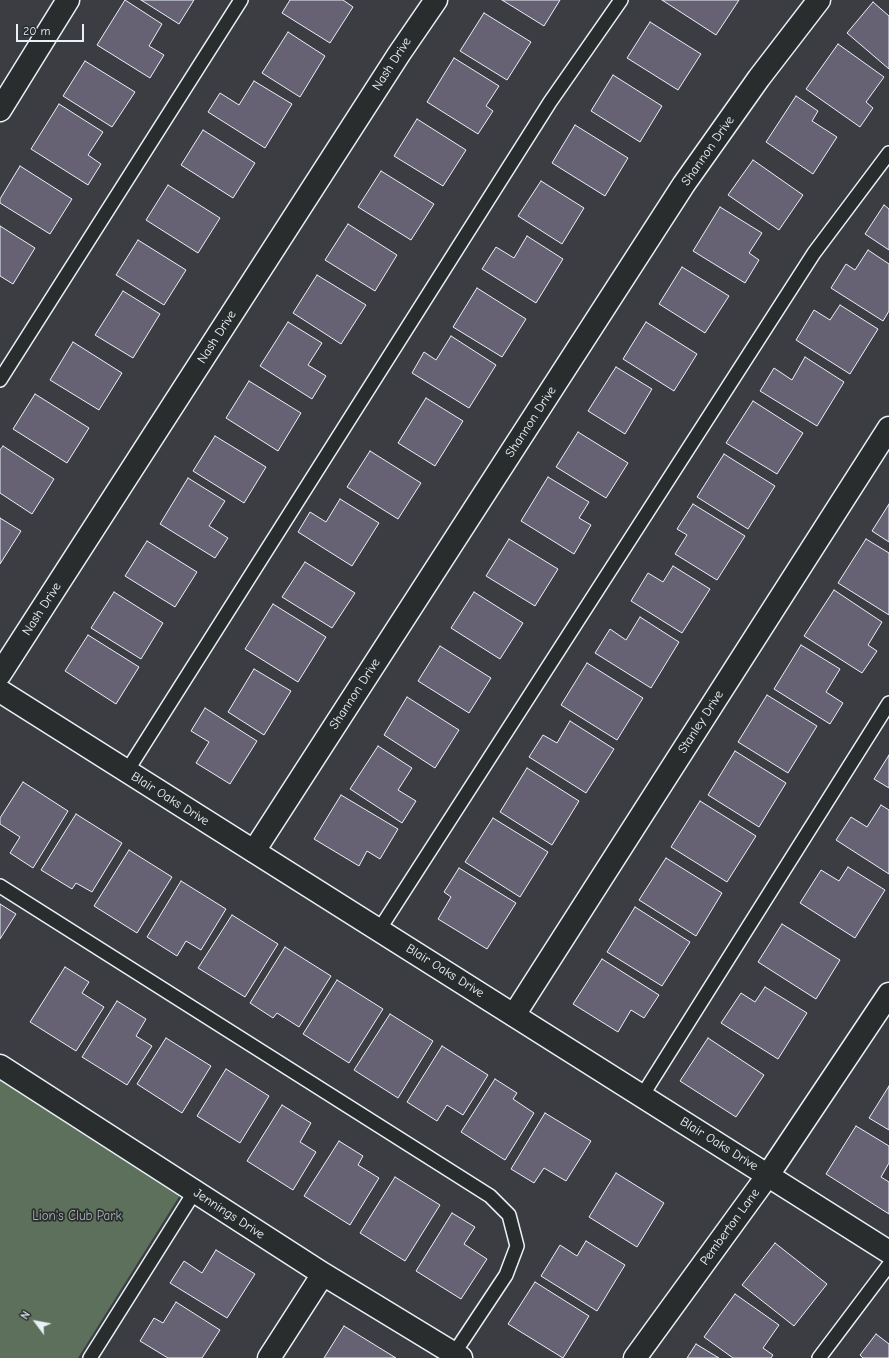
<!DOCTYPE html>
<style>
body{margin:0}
#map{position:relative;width:889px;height:1358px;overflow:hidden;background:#3c3d43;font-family:"Comic Neue",sans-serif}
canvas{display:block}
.north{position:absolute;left:16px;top:1302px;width:40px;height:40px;-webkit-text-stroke:3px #2a2d2e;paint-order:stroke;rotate:302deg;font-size:11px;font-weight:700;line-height:16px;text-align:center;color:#e8f1f8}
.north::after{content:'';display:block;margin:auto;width:14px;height:18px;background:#e8f1f8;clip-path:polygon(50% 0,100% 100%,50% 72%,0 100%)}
.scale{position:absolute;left:16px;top:24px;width:68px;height:18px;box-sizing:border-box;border:2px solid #e8f1f8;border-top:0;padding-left:5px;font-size:12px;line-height:14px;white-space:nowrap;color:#e8f1f8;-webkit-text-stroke:3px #2a2d2e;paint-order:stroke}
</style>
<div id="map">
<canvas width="889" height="1358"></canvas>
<div class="north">N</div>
<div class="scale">20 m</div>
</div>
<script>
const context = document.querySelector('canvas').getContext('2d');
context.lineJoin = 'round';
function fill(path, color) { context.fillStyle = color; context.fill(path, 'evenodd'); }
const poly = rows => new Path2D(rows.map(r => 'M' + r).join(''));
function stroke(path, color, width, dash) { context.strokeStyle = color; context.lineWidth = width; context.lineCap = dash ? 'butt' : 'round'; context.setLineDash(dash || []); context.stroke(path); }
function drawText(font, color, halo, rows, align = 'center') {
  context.font = font + ' "Comic Neue",sans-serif'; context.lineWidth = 3.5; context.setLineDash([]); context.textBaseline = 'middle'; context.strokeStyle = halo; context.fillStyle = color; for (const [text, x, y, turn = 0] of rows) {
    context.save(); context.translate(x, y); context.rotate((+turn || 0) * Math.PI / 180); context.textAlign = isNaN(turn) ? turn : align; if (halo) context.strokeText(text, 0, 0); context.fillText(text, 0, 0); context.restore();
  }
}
const green = poly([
 [0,1077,182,1192,78,1358,0,1358]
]);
const building = poly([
 [125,0,162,24,149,46,164,55,150,78,97,45,125,0],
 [141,0,194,0,179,24,141,0],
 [290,0,343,0,353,7,330,43,282,13,290,0],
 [502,0,560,0,544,26,502,0],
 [662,0,739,0,716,35,662,0],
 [873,2,889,16,889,69,847,33,873,2],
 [484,13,531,42,507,80,460,51,484,13],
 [650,22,701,54,678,90,627,58,650,22],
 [288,32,325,56,300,97,262,73,288,32],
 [838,44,884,77,866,102,873,108,860,127,806,89,838,44],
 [454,58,499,86,486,106,493,111,478,134,427,102,454,58],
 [85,61,135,92,112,127,63,96,85,61],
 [613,75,662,106,640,142,591,111,613,75],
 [254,81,292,104,265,148,208,112,220,93,239,105,254,81],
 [796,96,818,111,812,121,837,137,813,174,766,142,796,96],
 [59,104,103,132,88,155,101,164,88,185,31,149,59,104],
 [417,119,466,150,443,186,394,156,417,119],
 [575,125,628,158,605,196,552,163,575,125],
 [203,130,255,163,233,198,181,165,203,130],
 [753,160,803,195,779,230,728,195,753,160],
 [20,166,72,199,50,234,0,203,0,199,20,166],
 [381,171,434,204,411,240,358,207,381,171],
 [541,181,584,208,562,244,518,216,541,181],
 [168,185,220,218,198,253,146,220,168,185],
 [884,205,889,209,889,250,865,234,884,205],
 [720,207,762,233,749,253,759,260,745,283,693,251,720,207],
 [348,224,397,255,375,291,325,260,348,224],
 [0,226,35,248,13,284,0,276,0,226],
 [527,236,563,259,536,303,482,269,496,247,514,258,527,236],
 [138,240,186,270,164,305,116,275,138,240],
 [868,250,889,264,889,311,883,321,831,288,846,264,855,270,868,250],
 [682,267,729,296,705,333,659,304,682,267],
 [317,275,366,305,341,344,293,313,317,275],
 [477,288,526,319,502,357,453,327,477,288],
 [123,291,160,314,133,358,95,335,123,291],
 [840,305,878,329,850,374,796,340,814,310,830,320,840,305],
 [288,322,322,343,308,365,326,376,312,399,260,366,288,322],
 [646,322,697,354,674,391,623,359,646,322],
 [451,336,496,365,469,408,412,373,424,352,436,360,451,336],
 [73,342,122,373,99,410,50,380,73,342],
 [805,357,844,382,817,426,760,391,774,368,792,380,805,357],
 [616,367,652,389,625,434,588,411,616,367],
 [249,381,301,413,278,451,226,418,249,381],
 [35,394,89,428,67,463,13,429,35,394],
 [426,398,463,421,435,466,398,443,426,398],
 [753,401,803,433,777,474,726,443,753,401],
 [578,432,628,463,606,498,556,467,578,432],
 [215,436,266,467,244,503,193,471,215,436],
 [3,446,54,479,32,514,0,493,0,450,3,446],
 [370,451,421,483,398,519,347,487,370,451],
 [724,454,775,486,748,529,697,497,724,454],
 [548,477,589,502,579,518,591,525,574,554,521,521,548,477],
 [188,478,225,501,209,526,228,538,215,558,160,524,188,478],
 [340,499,379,523,352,566,298,532,310,512,326,522,340,499],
 [693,504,745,536,717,580,675,554,687,535,677,529,693,504],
 [889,504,889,542,872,531,889,504],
 [0,518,21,531,0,564,0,518],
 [509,539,558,569,535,606,486,576,509,539],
 [866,539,889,553,889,615,838,583,866,539],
 [147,541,197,572,175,607,125,576,147,541],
 [305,562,355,593,332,628,282,597,305,562],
 [673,566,710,589,682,633,631,601,648,573,663,582,673,566],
 [834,590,882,622,868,645,877,651,862,673,804,636,834,590],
 [114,592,163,623,141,659,91,628,114,592],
 [474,592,523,623,500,659,451,628,474,592],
 [273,604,326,637,298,682,245,649,273,604],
 [640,617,679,642,651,688,595,653,610,629,626,640,640,617],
 [88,635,139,667,116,704,65,671,88,635],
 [801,645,840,669,826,692,843,703,830,724,774,689,801,645],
 [440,646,491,678,469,713,418,681,440,646],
 [587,663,643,698,617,740,561,705,587,663],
 [254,669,291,691,264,735,228,712,254,669],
 [767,695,817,726,788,773,738,742,767,695],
 [407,697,459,730,435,768,384,735,407,697],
 [205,708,257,741,230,784,196,763,209,742,191,731,205,708],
 [570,721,614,749,586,793,529,757,543,735,557,743,570,721],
 [378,746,412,768,398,790,416,801,402,823,350,789,378,746],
 [735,751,786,783,759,827,708,795,735,751],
 [889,755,889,788,874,779,889,755],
 [527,768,579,801,552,845,500,812,527,768],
 [23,782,68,811,33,868,10,853,20,837,0,824,0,818,23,782],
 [341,795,398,829,380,859,367,851,359,866,314,839,341,795],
 [700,801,756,836,727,882,671,847,700,801],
 [881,805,889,810,889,874,836,840,851,817,867,827,881,805],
 [76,814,122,843,92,892,76,883,72,889,41,870,76,814],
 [493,818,548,852,520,897,465,862,493,818],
 [129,850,172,877,137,933,94,906,129,850],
 [666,858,722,893,696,936,639,900,666,858],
 [848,867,885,890,855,938,800,903,821,870,839,881,848,867],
 [459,868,516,903,487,949,438,919,451,897,444,892,459,868],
 [181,881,226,909,201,950,186,941,177,956,147,937,181,881],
 [0,904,16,914,0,939,0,904],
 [635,907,690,942,662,986,607,952,635,907],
 [232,915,278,944,245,997,198,968,232,915],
 [782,924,840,960,816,999,758,962,782,924],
 [285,947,331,976,299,1027,277,1013,273,1018,250,1003,285,947],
 [602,959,659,995,644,1018,631,1010,618,1032,573,1004,602,959],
 [65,967,89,982,82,993,104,1007,76,1051,30,1022,65,967],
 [337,980,383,1009,349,1063,303,1034,337,980],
 [765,987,807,1013,778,1059,721,1023,741,993,755,1002,765,987],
 [117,1001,146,1019,136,1036,152,1046,127,1085,82,1057,117,1001],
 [390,1014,433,1041,398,1098,354,1070,390,1014],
 [166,1038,211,1066,182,1113,137,1084,166,1038],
 [708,1038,764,1075,736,1117,680,1081,708,1038],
 [442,1046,488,1075,463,1115,447,1105,437,1121,407,1102,442,1046],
 [226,1069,269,1096,240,1143,197,1116,226,1069],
 [495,1079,517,1093,513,1099,534,1113,505,1160,461,1132,495,1079],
 [889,1086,889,1130,869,1118,889,1086],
 [282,1105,311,1123,300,1142,316,1152,293,1190,247,1161,282,1105],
 [545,1113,591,1141,566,1181,544,1168,534,1183,511,1169,545,1113],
 [856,1126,889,1146,889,1163,881,1177,889,1182,889,1214,826,1174,856,1126],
 [339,1141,363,1156,358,1165,379,1178,350,1225,304,1196,339,1141],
 [616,1173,664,1203,637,1247,589,1217,616,1173],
 [395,1177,440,1205,405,1261,360,1233,395,1177],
 [452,1213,475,1227,464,1244,487,1259,461,1299,416,1271,452,1213],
 [586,1241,625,1265,597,1311,541,1276,560,1245,577,1256,586,1241],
 [775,1243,827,1284,794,1326,742,1285,775,1243],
 [216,1250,255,1274,227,1318,170,1283,184,1261,202,1273,216,1250],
 [535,1282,589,1316,563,1358,508,1324,535,1282],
 [735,1294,779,1325,763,1348,773,1355,771,1358,733,1358,704,1337,735,1294],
 [176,1302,220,1330,202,1358,168,1358,140,1341,154,1318,163,1323,176,1302],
 [344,1326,396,1358,324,1358,344,1326],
 [876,1334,889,1344,889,1358,863,1358,860,1355,876,1334],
 [696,1344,719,1358,687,1358,696,1344]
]);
const lane = poly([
 [0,380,241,0],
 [127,771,550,102,621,0],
 [0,886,490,1196,509,1215,517,1246,506,1275,451,1358],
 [379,930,814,253,889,153],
 [642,1096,889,703],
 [90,1358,195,1191],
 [819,1358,889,1265]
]);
const street = poly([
 [0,110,68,0],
 [254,851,684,184,759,78,819,0],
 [514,1015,889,428],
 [0,1066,323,1274,461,1358],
 [269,1358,323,1274],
 [635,1358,768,1175,889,994]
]);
const secondary = poly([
 [0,674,399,54,436,0],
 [0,691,889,1252]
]);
const streetNames = [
 ["Nash Drive",392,64,-57],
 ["Shannon Drive",708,151,-55],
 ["Nash Drive",217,337,-57],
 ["Shannon Drive",531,422,-57],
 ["Nash Drive",42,609,-57],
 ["Shannon Drive",355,694,-57],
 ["Stanley Drive",701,722,-57],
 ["Blair Oaks Drive",170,799,32],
 ["Blair Oaks Drive",445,971,32],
 ["Blair Oaks Drive",719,1144,32],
 ["Jennings Drive",229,1214,33],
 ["Pemberton Lane",730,1227,-54]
];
const parkNames = [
 ["Lion's Club Park",77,1216]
];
fill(green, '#5c705b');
fill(building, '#666274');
stroke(building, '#e8f1f8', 1);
stroke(lane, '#e8f1f8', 16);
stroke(street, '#e8f1f8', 25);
stroke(secondary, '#e8f1f8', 25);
stroke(lane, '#2a2d2e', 13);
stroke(street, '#2a2d2e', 22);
stroke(secondary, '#2a2d2e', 22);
drawText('13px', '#e8f1f8', '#2a2d2e', streetNames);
drawText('13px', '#a9b7b1', '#2a2d2e', parkNames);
</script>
